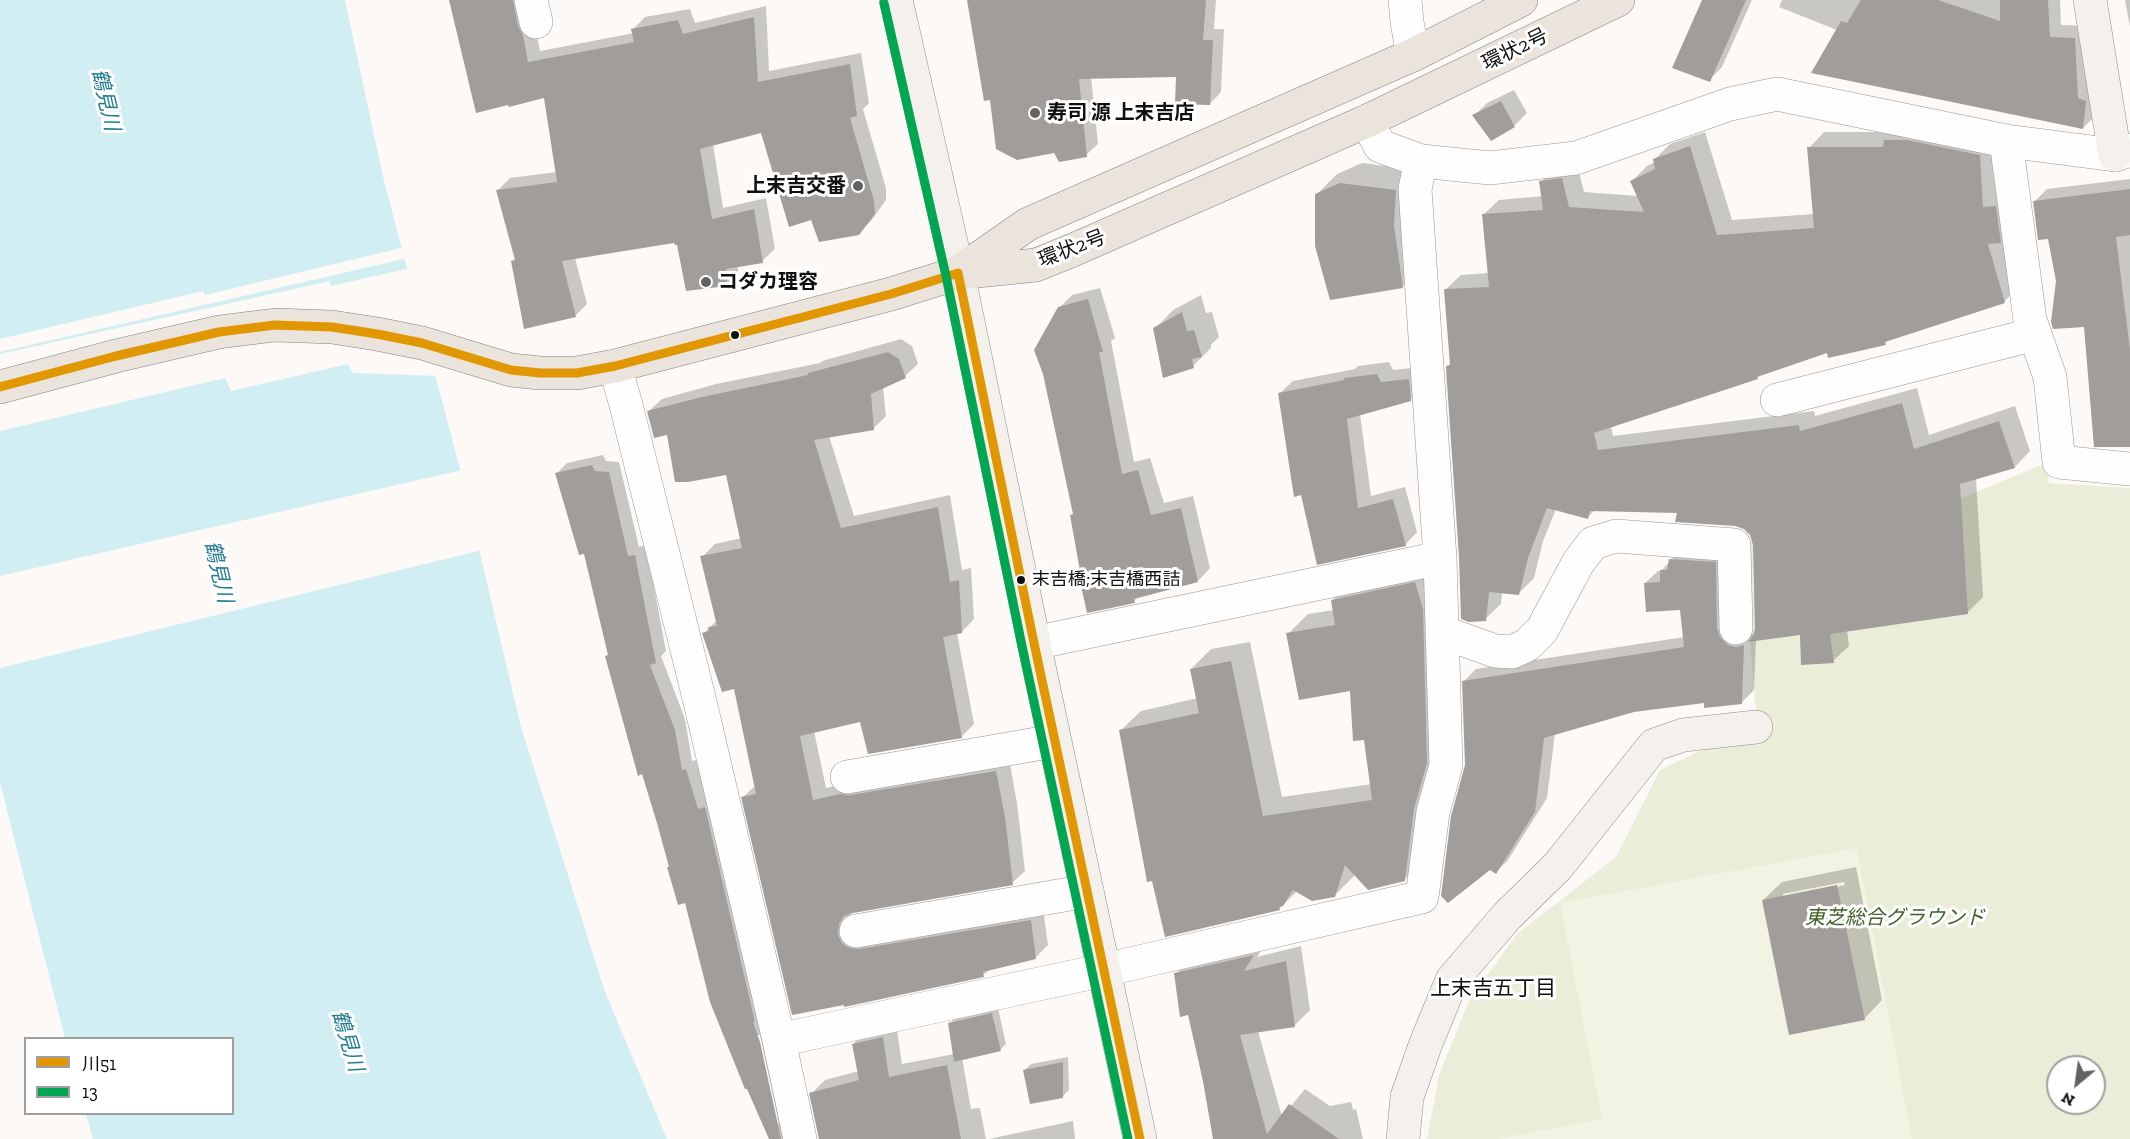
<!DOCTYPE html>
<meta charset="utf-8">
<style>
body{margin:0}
#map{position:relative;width:2130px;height:1139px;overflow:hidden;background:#fcf9f6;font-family:"Zilla Slab","Noto Sans JP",serif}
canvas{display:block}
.legend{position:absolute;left:24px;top:1037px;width:210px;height:78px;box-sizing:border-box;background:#fff;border:2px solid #9f9f9f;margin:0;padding:8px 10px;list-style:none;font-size:18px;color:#101010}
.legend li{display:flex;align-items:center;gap:12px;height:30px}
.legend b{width:30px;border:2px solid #9f9f9f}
.north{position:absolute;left:2046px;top:1055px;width:60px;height:60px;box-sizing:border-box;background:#fff;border:2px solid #9f9f9f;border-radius:50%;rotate:209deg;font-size:16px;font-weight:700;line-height:24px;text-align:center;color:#101010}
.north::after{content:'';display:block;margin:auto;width:21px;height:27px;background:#636260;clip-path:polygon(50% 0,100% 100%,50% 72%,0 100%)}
</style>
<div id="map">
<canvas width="2130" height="1139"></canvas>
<ul class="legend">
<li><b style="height:8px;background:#e09702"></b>川51</li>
<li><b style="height:8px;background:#00a651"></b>13</li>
</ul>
<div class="north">N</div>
</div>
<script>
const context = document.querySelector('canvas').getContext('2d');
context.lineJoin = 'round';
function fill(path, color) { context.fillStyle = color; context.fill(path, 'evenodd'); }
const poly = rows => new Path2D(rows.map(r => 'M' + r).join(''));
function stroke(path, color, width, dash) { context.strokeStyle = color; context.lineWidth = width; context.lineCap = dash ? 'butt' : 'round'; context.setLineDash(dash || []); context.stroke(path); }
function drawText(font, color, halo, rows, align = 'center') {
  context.font = font + ' "Zilla Slab","Noto Sans JP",serif'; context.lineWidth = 6; context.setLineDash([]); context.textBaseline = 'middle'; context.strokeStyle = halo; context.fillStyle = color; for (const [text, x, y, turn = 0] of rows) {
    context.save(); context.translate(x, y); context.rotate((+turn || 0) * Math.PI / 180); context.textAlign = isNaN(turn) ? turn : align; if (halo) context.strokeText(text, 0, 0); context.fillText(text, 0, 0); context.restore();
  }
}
const green = poly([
 [2046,463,2049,483,2130,488,2130,1139,1427,1139,1439,1075,1469,1001,1517,934,1616,857,1660,770,1708,747,1759,744,1741,542,1906,521],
 [2058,1067,2094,1067,2094,1103,2058,1103]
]);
const pitch = poly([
 [1857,848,1912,1139,1496,1139,1602,1119,1560,903]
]);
const water = poly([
 [0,0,345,0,384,181,461,473,521,727,605,992,667,1139,93,1139,86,1114,232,1114,232,1038,65,1038,0,783]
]);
const pier = poly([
 [405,247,408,258,0,352,0,339,203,291,205,295],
 [410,268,438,376,353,373,348,364,231,391,225,378,0,431,0,354,330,281,331,286],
 [462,470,482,550,0,668,0,576]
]);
const shadow = poly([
 [450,0,526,0,534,23,540,51,634,33,633,29,645,17,690,9,695,23,766,6,769,71,861,53,869,103,863,109,886,188,886,200,871,221,858,233,812,219,762,131,713,144,723,208,766,198,775,249,762,261,738,266,738,273,726,285,675,242,575,258,587,304,575,316,512,262,516,258,498,190,510,178,557,172,545,97],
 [968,0,1216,0,1214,29,1224,29,1221,92,1210,104,1178,76,1091,77,1098,144,1086,155,1055,152,991,98],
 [1703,0,1752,0,1722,67,1709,80],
 [1782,0,2060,0,2061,25,2087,26,2095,116,2083,128,1779,7],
 [2125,0,2130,0,2130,27],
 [1514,90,1527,113,1514,126,1474,116,1487,103],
 [1705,132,1732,220,1814,214,1809,148,1824,132,1893,132,1994,140,2019,286,2004,302,1889,340,1885,343,1829,351,1761,374,1757,378,1611,426,1613,436,1814,411,1815,416,1917,388,1929,435,2015,406,2030,451,2015,467,1976,478,1983,597,1967,613,1847,630,1849,646,1833,661,1802,633,1756,639,1754,690,1741,703,1705,702,1634,710,1555,733,1547,798,1508,860,1496,872,1466,765,1464,681,1476,669,1684,637,1681,608,1645,583,1658,571,1661,571,1683,547,1728,550,1749,635,1755,633,1754,544,1752,536,1745,528,1679,512,1595,510,1588,517,1556,509,1543,541,1534,578,1519,593,1502,592,1501,604,1485,619,1460,557,1448,366,1451,363,1445,290,1461,275,1489,273,1483,215,1499,200,1543,196,1541,182,1557,166,1577,164,1584,192,1638,196,1632,181,1647,166,1655,162,1654,160,1670,144],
 [1362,163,1416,170,1423,266,1402,287,1316,195,1337,174],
 [2130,179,2130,445,2085,326,2058,281,2049,237,2035,201,2047,189],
 [1100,288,1115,338,1111,341,1134,462,1150,458,1164,503,1193,496,1210,568,1198,581,1139,596,1134,601,1081,571,1072,515,1075,512,1059,308,1072,295],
 [1201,295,1206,313,1212,312,1219,337,1211,345,1211,348,1193,366,1155,329,1173,310],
 [901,339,912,346,918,364,905,376,883,387,886,416,873,429,829,436,854,516,950,495,962,570,971,568,974,619,962,632,957,633,974,724,961,737,861,720,814,731,826,788,854,782,1009,759,1017,803,1025,871,1012,883,851,912,850,921,1043,908,1048,945,1036,957,990,969,983,975,845,1005,743,797,756,785,735,687,704,633,717,620,702,557,715,544,742,538,727,473,668,433,649,411,662,399,716,384,820,363,822,361],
 [1389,362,1393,370,1421,367,1422,387,1410,400,1360,414,1371,496,1405,487,1417,532,1405,545,1318,563,1280,393,1293,381,1355,369,1358,366],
 [603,455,606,461,619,462,639,547,646,545,666,651,661,656,685,719,692,761,696,760,708,800,795,1139,770,1139,748,1087,687,901,668,867,670,866,609,654,585,552,557,473,567,463],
 [757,1035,760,1035,779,1124,775,1120],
 [1435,563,1434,789,1424,860,1404,879,1356,874,1334,896,1297,891,1279,909,1121,730,1141,711,1198,698,1191,669,1211,649,1250,642,1282,797,1372,784,1365,738,1352,689,1288,634,1308,614,1334,610,1332,601,1352,581],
 [1856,867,1882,1000,1864,1019,1763,900,1782,882],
 [1844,882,1845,885,1783,897,1783,894],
 [1267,941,1257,957,1301,946,1310,1010,1294,1026,1258,1031,1282,1117,1305,1089,1330,1106,1351,1102,1353,1110,1356,1109,1363,1139,1215,1139,1189,1014,1176,974,1191,958],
 [998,1008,1006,1044,1000,1050,962,1058,971,1109,980,1108,986,1139,821,1139,811,1094,825,1080,859,1071,853,1044,867,1030,896,1024,902,1064,954,1054,950,1023,956,1017],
 [1068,1057,1069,1090,1063,1096,1025,1070,1031,1064],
 [1073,1121,1075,1139,989,1139]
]);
const building = poly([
 [449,0,513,0,518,26,523,35,528,62,634,42,631,29,678,20,683,34,754,17,758,82,850,64,857,116,850,118,874,201,875,214,859,235,819,242,811,220,789,227,761,133,700,149,712,219,754,209,763,263,726,269,727,286,686,291,677,245,675,245,674,243,562,261,576,317,524,329,511,261,515,260,496,190,557,182,544,98,509,107,508,105,476,113],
 [967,0,1206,0,1203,40,1213,40,1210,105,1175,104,1176,77,1079,79,1087,157,1059,162,1054,153,1017,160,996,149,990,100,984,101],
 [1702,0,1746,0,1710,82,1672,68],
 [1861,0,1938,0,2000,21,2000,0,2048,0,2050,37,2075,38,2078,98,2086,101,2083,129,1811,73,1841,21,1847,23],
 [1501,101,1515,127,1491,141,1472,115],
 [1884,140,1907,140,1980,155,1983,207,1996,206,2001,243,1988,244,2005,303,1885,342,1886,345,1828,358,1827,353,1757,377,1758,379,1594,433,1598,450,1799,425,1800,431,1902,403,1914,449,1999,421,2015,468,1960,484,1968,614,1830,634,1834,663,1801,665,1800,635,1748,642,1753,636,1755,628,1753,545,1750,535,1744,529,1735,526,1675,522,1677,513,1590,511,1588,519,1547,508,1528,558,1519,595,1489,592,1486,621,1469,622,1461,619,1459,557,1447,383,1447,386,1446,366,1450,365,1444,289,1489,287,1482,214,1543,210,1539,181,1562,178,1569,207,1644,212,1630,181,1655,169,1653,159,1690,146,1717,235,1814,228,1807,147,1883,147],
 [1340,183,1396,190,1394,226,1403,288,1330,300,1315,246,1315,194],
 [2130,189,2130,235,2116,237,2130,350,2130,447,2094,447,2084,327,2053,329,2051,322,2056,281,2048,239,2038,240,2033,201],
 [1088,299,1103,352,1099,352,1122,474,1138,470,1151,515,1181,508,1198,582,1134,599,1135,603,1087,613,1078,572,1080,571,1070,515,1073,514,1043,374,1034,350,1058,307],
 [1182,312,1187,331,1194,330,1202,357,1192,359,1194,368,1163,378,1153,328],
 [888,352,899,359,906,378,871,394,874,430,814,440,841,528,938,507,950,582,959,580,962,633,943,637,962,738,868,754,860,722,800,736,813,800,840,794,850,795,996,771,1005,817,1013,885,853,913,844,916,839,924,838,935,842,943,849,948,859,949,1031,920,1036,959,983,972,984,977,844,1007,844,1005,792,1015,741,797,756,794,734,689,722,692,702,633,709,631,708,627,717,626,700,556,742,548,726,475,688,482,675,482,667,435,654,438,647,411,702,397,808,375,808,373],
 [1377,374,1381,382,1409,379,1411,401,1347,419,1358,508,1393,499,1406,546,1317,565,1301,495,1294,497,1278,393,1344,380,1344,378],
 [592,465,595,471,609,472,628,556,635,555,656,663,650,665,675,730,682,770,686,769,698,809,705,807,755,1022,753,1022,760,1042,781,1139,769,1139,747,1089,745,1089,710,1002,685,903,678,905,667,867,669,867,657,823,642,774,638,776,605,656,608,655,584,554,579,555,555,473],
 [1669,559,1716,562,1717,628,1720,637,1728,645,1736,647,1744,645,1742,704,1704,708,1704,703,1634,712,1544,738,1535,812,1496,874,1490,870,1448,903,1441,896,1451,816,1465,765,1462,681,1684,647,1680,610,1646,612,1644,583,1660,582,1660,570,1667,570],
 [1415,582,1423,609,1427,763,1414,809,1405,881,1368,890,1345,865,1335,897,1312,901,1293,890,1283,906,1279,907,1280,910,1165,937,1152,881,1147,882,1119,730,1199,713,1190,669,1231,661,1263,816,1372,800,1364,740,1353,741,1350,691,1299,700,1286,633,1335,625,1331,600],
 [1837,885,1865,1020,1789,1035,1762,900],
 [1254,955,1244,971,1286,961,1295,1027,1240,1035,1267,1134,1289,1104,1339,1139,1213,1139,1203,1081,1188,1015,1180,1017,1174,973],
 [992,1013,1001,1051,954,1062,948,1023],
 [883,1037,889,1077,947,1065,961,1139,819,1139,809,1093,859,1080,852,1044],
 [1063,1062,1063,1098,1030,1104,1023,1070]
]);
const street = poly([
 [531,0,536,22],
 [1405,0,1407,22,1413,55],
 [1367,121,1380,146,1421,161,1490,168,1576,158,1730,104,1777,94,2006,141,2115,155,2130,150],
 [2006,141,2030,320,2050,377,2059,462,2130,469],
 [615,366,626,405,701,706,779,1040,800,1139],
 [1777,400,2035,334],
 [1442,632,1495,651,1512,652,1527,645,1542,630,1578,563,1593,543,1616,536,1734,545,1736,628],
 [1034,643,1440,558],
 [847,777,1054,741],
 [856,931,1087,891],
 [779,1040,1104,970,1422,897,1433,812,1446,765,1440,558,1415,189,1421,161]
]);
const secondary = poly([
 [896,0,958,273,1034,643,1140,1139],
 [2090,0,2115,155],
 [1403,1139,1407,1097,1426,1043,1452,980,1507,916,1558,866,1654,745,1683,735,1756,727]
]);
const primary = poly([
 [959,272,1028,224,1413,55,1521,0],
 [0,387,116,356,219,332,275,325,332,327,377,334,422,343,511,370,540,373,577,373,615,366,891,294,958,273,1036,265,1073,250,1367,121,1618,0]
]);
const bus1 = poly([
 [0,387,116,356,219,332,275,325,332,327,377,334,422,343,511,370,540,373,577,373,615,366,891,294,958,273,1034,643,1140,1139]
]);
const bus2 = poly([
 [884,3,946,276,1022,646,1128,1139]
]);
const markers = [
 [1035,113,6,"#636260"],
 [858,186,6,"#636260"],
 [706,282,6,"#636260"],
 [735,335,5,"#101010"],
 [1021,580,5,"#101010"]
];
const busNames = [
 ["末吉橋;末吉橋西詰",1032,580]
];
const streetNames = [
 ["環状2号",1515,50,-26],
 ["環状2号",1072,249,-21]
];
const poiNames = [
 ["寿司 源 上末吉店",1047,113],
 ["上末吉交番",846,186,"right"],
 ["コダカ理容",718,282]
];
const parkNames = [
 ["東芝総合グラウンド",1895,918]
];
const waterNames = [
 ["鶴見川",105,100,77],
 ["鶴見川",218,572,77],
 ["鶴見川",347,1041,73]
];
const neighbourhoodNames = [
 ["上末吉五丁目",1493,989]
];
fill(green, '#eaeed9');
fill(pitch, '#f2f3e2');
fill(water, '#d1eef2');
fill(pier, '#fcf9f6');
fill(shadow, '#0003');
fill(building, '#a09d9b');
stroke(street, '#969594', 34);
stroke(secondary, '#8d8c8a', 34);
stroke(primary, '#848281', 34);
stroke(street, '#fffefe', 33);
stroke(secondary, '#f4f1ec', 33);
stroke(primary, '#eae4dc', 33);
stroke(bus1, '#e09702', 9);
stroke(bus2, '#00a651', 9);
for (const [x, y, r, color] of markers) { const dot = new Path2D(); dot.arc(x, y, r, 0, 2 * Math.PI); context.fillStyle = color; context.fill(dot); stroke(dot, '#fff', 2); }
drawText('18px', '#101010', '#fff', busNames, 'left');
drawText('20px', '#101010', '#fff', streetNames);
drawText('bold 20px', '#101010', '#fff', poiNames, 'left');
drawText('italic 20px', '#406127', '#fff', parkNames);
drawText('italic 21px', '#267e95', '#fff', waterNames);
drawText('21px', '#101010', '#fff', neighbourhoodNames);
</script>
